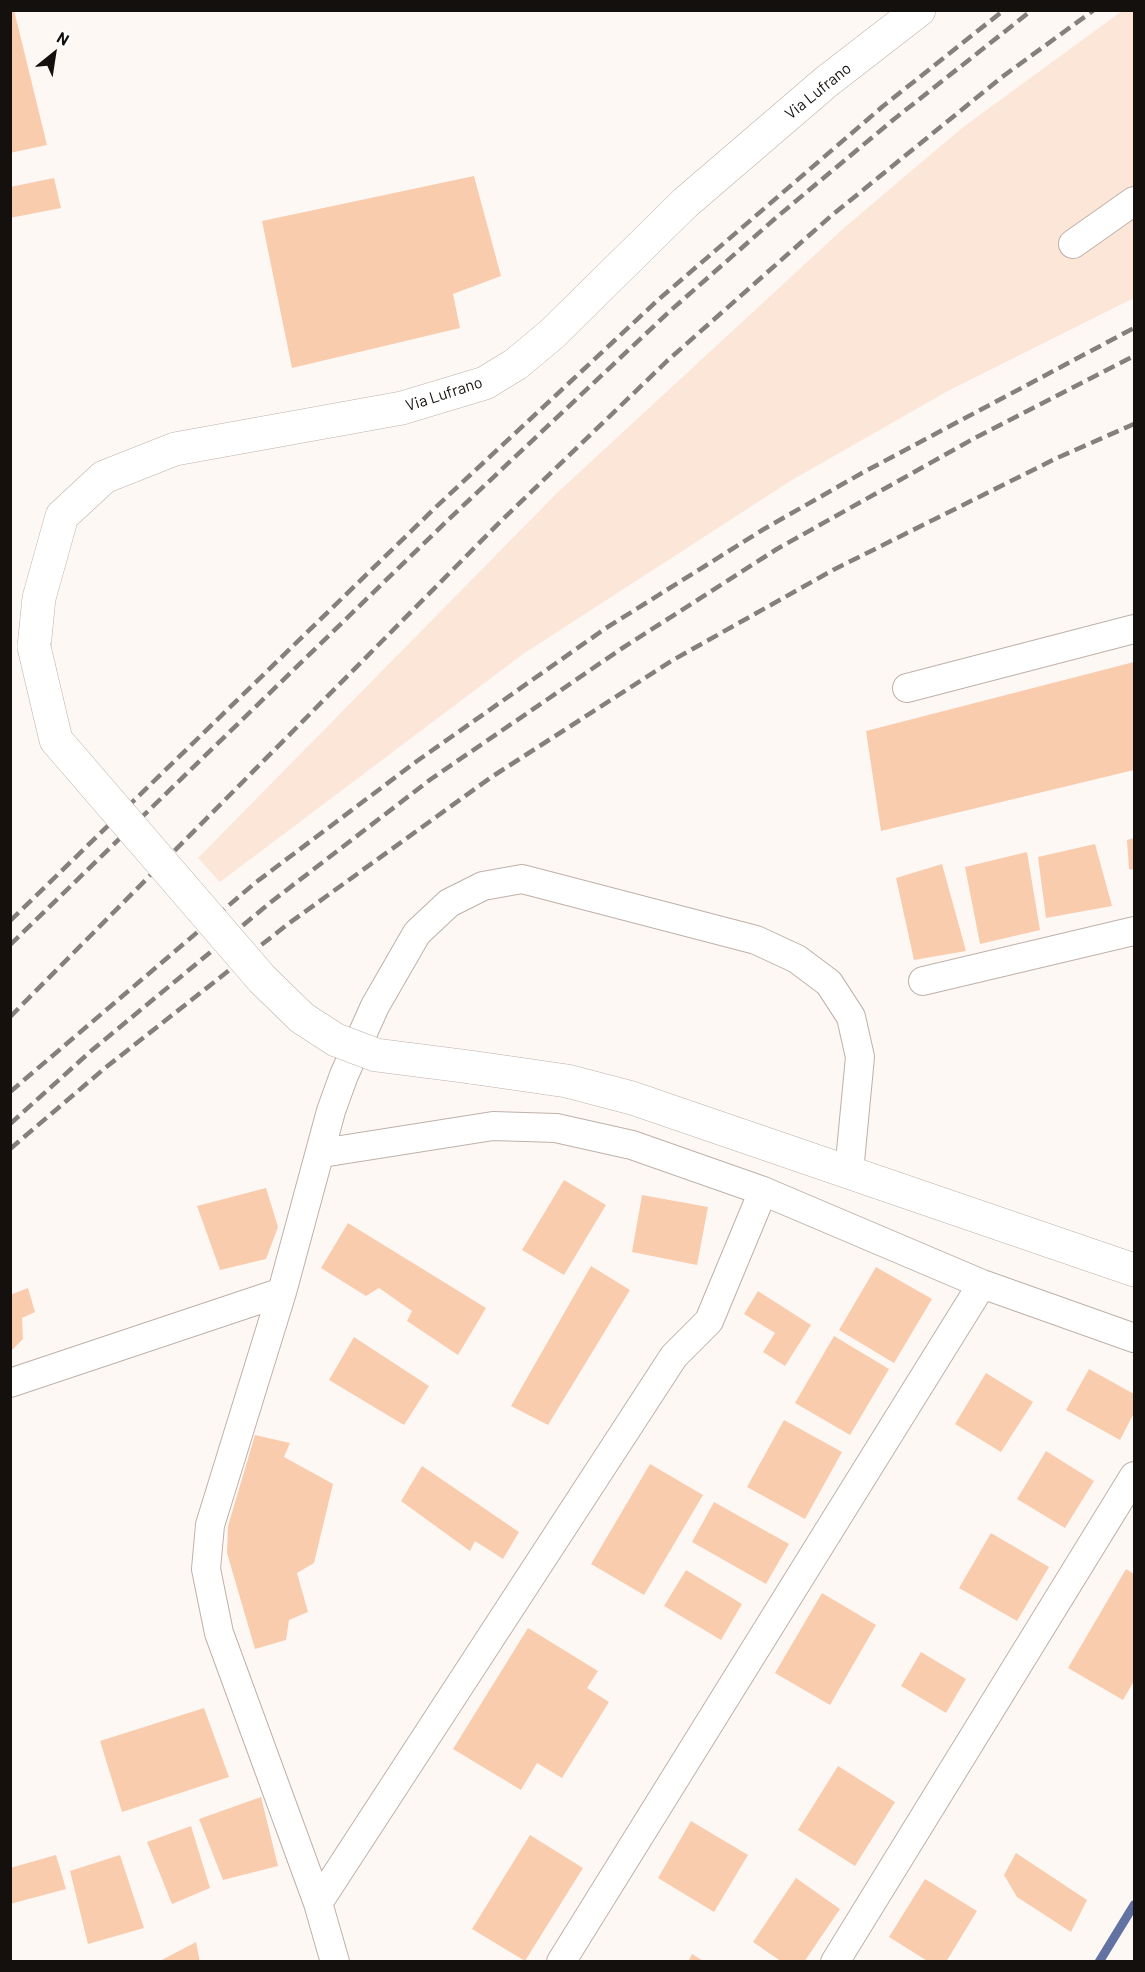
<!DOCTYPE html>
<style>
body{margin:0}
#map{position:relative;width:1145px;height:1972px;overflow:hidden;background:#fef8f5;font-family:Barlow,sans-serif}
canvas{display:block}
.frame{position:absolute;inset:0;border:12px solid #14100d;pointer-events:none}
.north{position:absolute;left:24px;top:24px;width:60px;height:60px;-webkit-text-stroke:4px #fff;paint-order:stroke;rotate:30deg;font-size:16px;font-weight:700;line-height:24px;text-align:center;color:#14100d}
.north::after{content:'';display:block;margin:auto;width:21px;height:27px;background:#14100d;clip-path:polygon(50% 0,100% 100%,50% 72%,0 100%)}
</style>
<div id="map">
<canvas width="1145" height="1972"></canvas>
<div class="frame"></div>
<div class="north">N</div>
</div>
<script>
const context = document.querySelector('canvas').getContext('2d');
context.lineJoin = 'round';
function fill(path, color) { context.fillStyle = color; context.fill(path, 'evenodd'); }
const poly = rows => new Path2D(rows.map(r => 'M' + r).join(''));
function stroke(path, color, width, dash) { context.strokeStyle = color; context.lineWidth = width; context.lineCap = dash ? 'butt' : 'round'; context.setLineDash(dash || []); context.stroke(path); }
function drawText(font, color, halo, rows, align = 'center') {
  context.font = font + ' Barlow,sans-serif'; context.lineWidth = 4.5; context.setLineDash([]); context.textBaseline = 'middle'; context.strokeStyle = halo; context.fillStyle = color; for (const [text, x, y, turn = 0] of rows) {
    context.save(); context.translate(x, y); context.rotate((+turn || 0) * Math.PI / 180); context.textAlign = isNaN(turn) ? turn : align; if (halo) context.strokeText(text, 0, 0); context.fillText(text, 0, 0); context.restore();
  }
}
const green = poly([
 [1122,11,1134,11,1134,298,946,392,792,480,523,654,220,882,198,858,557,493,845,227,962,128]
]);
const stream = poly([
 [1099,1962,1134,1905]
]);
const building = poly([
 [10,10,14,10,47,145,10,153],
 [474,176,501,276,453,294,460,328,292,368,262,221],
 [54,178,61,208,10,218,10,187],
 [1134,662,1134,770,881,831,866,731],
 [1134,838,1134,870,1129,869,1127,840],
 [1095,844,1112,906,1046,918,1038,857],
 [1027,852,1040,930,980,944,965,867],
 [942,864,966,951,914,960,896,878],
 [564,1180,606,1205,564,1275,522,1250],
 [266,1188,278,1227,266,1259,220,1270,197,1206],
 [642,1195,708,1207,697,1265,632,1252],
 [348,1223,486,1308,458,1355,407,1321,412,1311,379,1288,366,1296,321,1268],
 [591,1266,630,1290,548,1425,511,1406],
 [876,1267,932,1299,894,1363,839,1330],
 [28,1288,35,1312,22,1318,23,1339,10,1352,10,1295],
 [758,1291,811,1325,785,1366,763,1352,775,1333,744,1314],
 [834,1336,889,1369,850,1435,795,1403],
 [354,1337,429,1386,404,1425,329,1380],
 [1089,1369,1134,1394,1134,1413,1120,1440,1066,1410],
 [986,1373,1033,1402,1001,1452,955,1424],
 [784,1420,842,1452,805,1519,747,1487],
 [255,1435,290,1443,284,1457,333,1484,314,1563,297,1573,308,1612,289,1620,286,1640,255,1649,227,1553,228,1526],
 [1046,1451,1094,1481,1065,1528,1017,1499],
 [650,1464,703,1495,644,1595,591,1564],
 [422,1466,519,1532,503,1559,475,1541,470,1551,401,1501],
 [714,1502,789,1544,766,1584,692,1542],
 [991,1533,1049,1567,1017,1621,959,1588],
 [1126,1569,1134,1574,1134,1681,1123,1700,1068,1668],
 [686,1570,742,1604,721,1640,664,1606],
 [822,1593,876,1625,830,1705,775,1673],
 [528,1628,598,1671,587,1688,609,1702,562,1778,537,1763,521,1790,453,1749],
 [921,1652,966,1679,946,1713,901,1686],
 [204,1708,229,1777,122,1812,100,1741],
 [838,1766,895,1802,855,1866,798,1830],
 [261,1797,278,1866,223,1880,199,1819],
 [691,1821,748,1855,714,1912,658,1878],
 [191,1826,210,1888,172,1904,147,1842],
 [530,1835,583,1868,525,1961,472,1929],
 [1016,1853,1087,1900,1071,1932,1017,1897,1004,1875],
 [56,1855,66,1889,10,1904,10,1868],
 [120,1855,144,1928,88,1944,70,1871],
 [796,1878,840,1909,804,1962,782,1962,753,1942],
 [925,1879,977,1911,946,1962,929,1962,889,1937],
 [196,1942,200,1962,158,1962],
 [692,1954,705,1962,688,1962]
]);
const minor = poly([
 [1073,244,1134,201],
 [907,688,1134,629],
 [923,981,1134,931],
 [322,1153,493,1126,556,1128,632,1145,763,1191,982,1284,1134,1338],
 [10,1383,282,1292],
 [318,1903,674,1356,709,1321,763,1191],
 [335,1962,318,1903,219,1633,206,1569,210,1525,282,1292,331,1111,344,1075,375,1006,417,933,449,903,483,886,522,879,756,940,797,959,829,983,851,1017,860,1057,849,1172],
 [561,1962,982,1284],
 [835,1962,1134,1476]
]);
const tertiary = poly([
 [34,647,39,598,62,516,104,477,175,449,402,408,485,383,516,364,552,334,685,203,826,82,919,10],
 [470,1067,567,1081,632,1098,1134,1270]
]);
const rail = poly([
 [10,921,437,506,658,300,882,107,1004,10],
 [10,945,449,519,670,311,778,216,893,120,1032,10],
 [10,1017,500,522,667,361,831,216,1002,77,1094,10],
 [10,1092,255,883,417,761,606,628,764,529,862,473,1134,328],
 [10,1124,91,1051,271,902,431,779,621,649,777,549,973,439,1134,356],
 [10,1149,105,1068,288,924,490,778,673,660,833,570,1057,458,1134,424]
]);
const tertiaryBridge = poly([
 [34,647,56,740,262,979,302,1018,336,1040,376,1055,470,1067]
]);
const streetNames = [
 ["Via Lufrano",818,91,-39],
 ["Via Lufrano",444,394,-18]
];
fill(green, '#fce6d7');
stroke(stream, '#6172a3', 9);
fill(building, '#faccae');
stroke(minor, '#beb1a9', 30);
stroke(tertiary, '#beb1a9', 34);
stroke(minor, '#fff', 28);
stroke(tertiary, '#fff', 33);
stroke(rail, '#85807d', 4.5, [12, 6]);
stroke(tertiaryBridge, '#beb1a9', 34, []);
stroke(tertiaryBridge, '#fff', 33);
drawText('16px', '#14100d', '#fff', streetNames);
</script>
